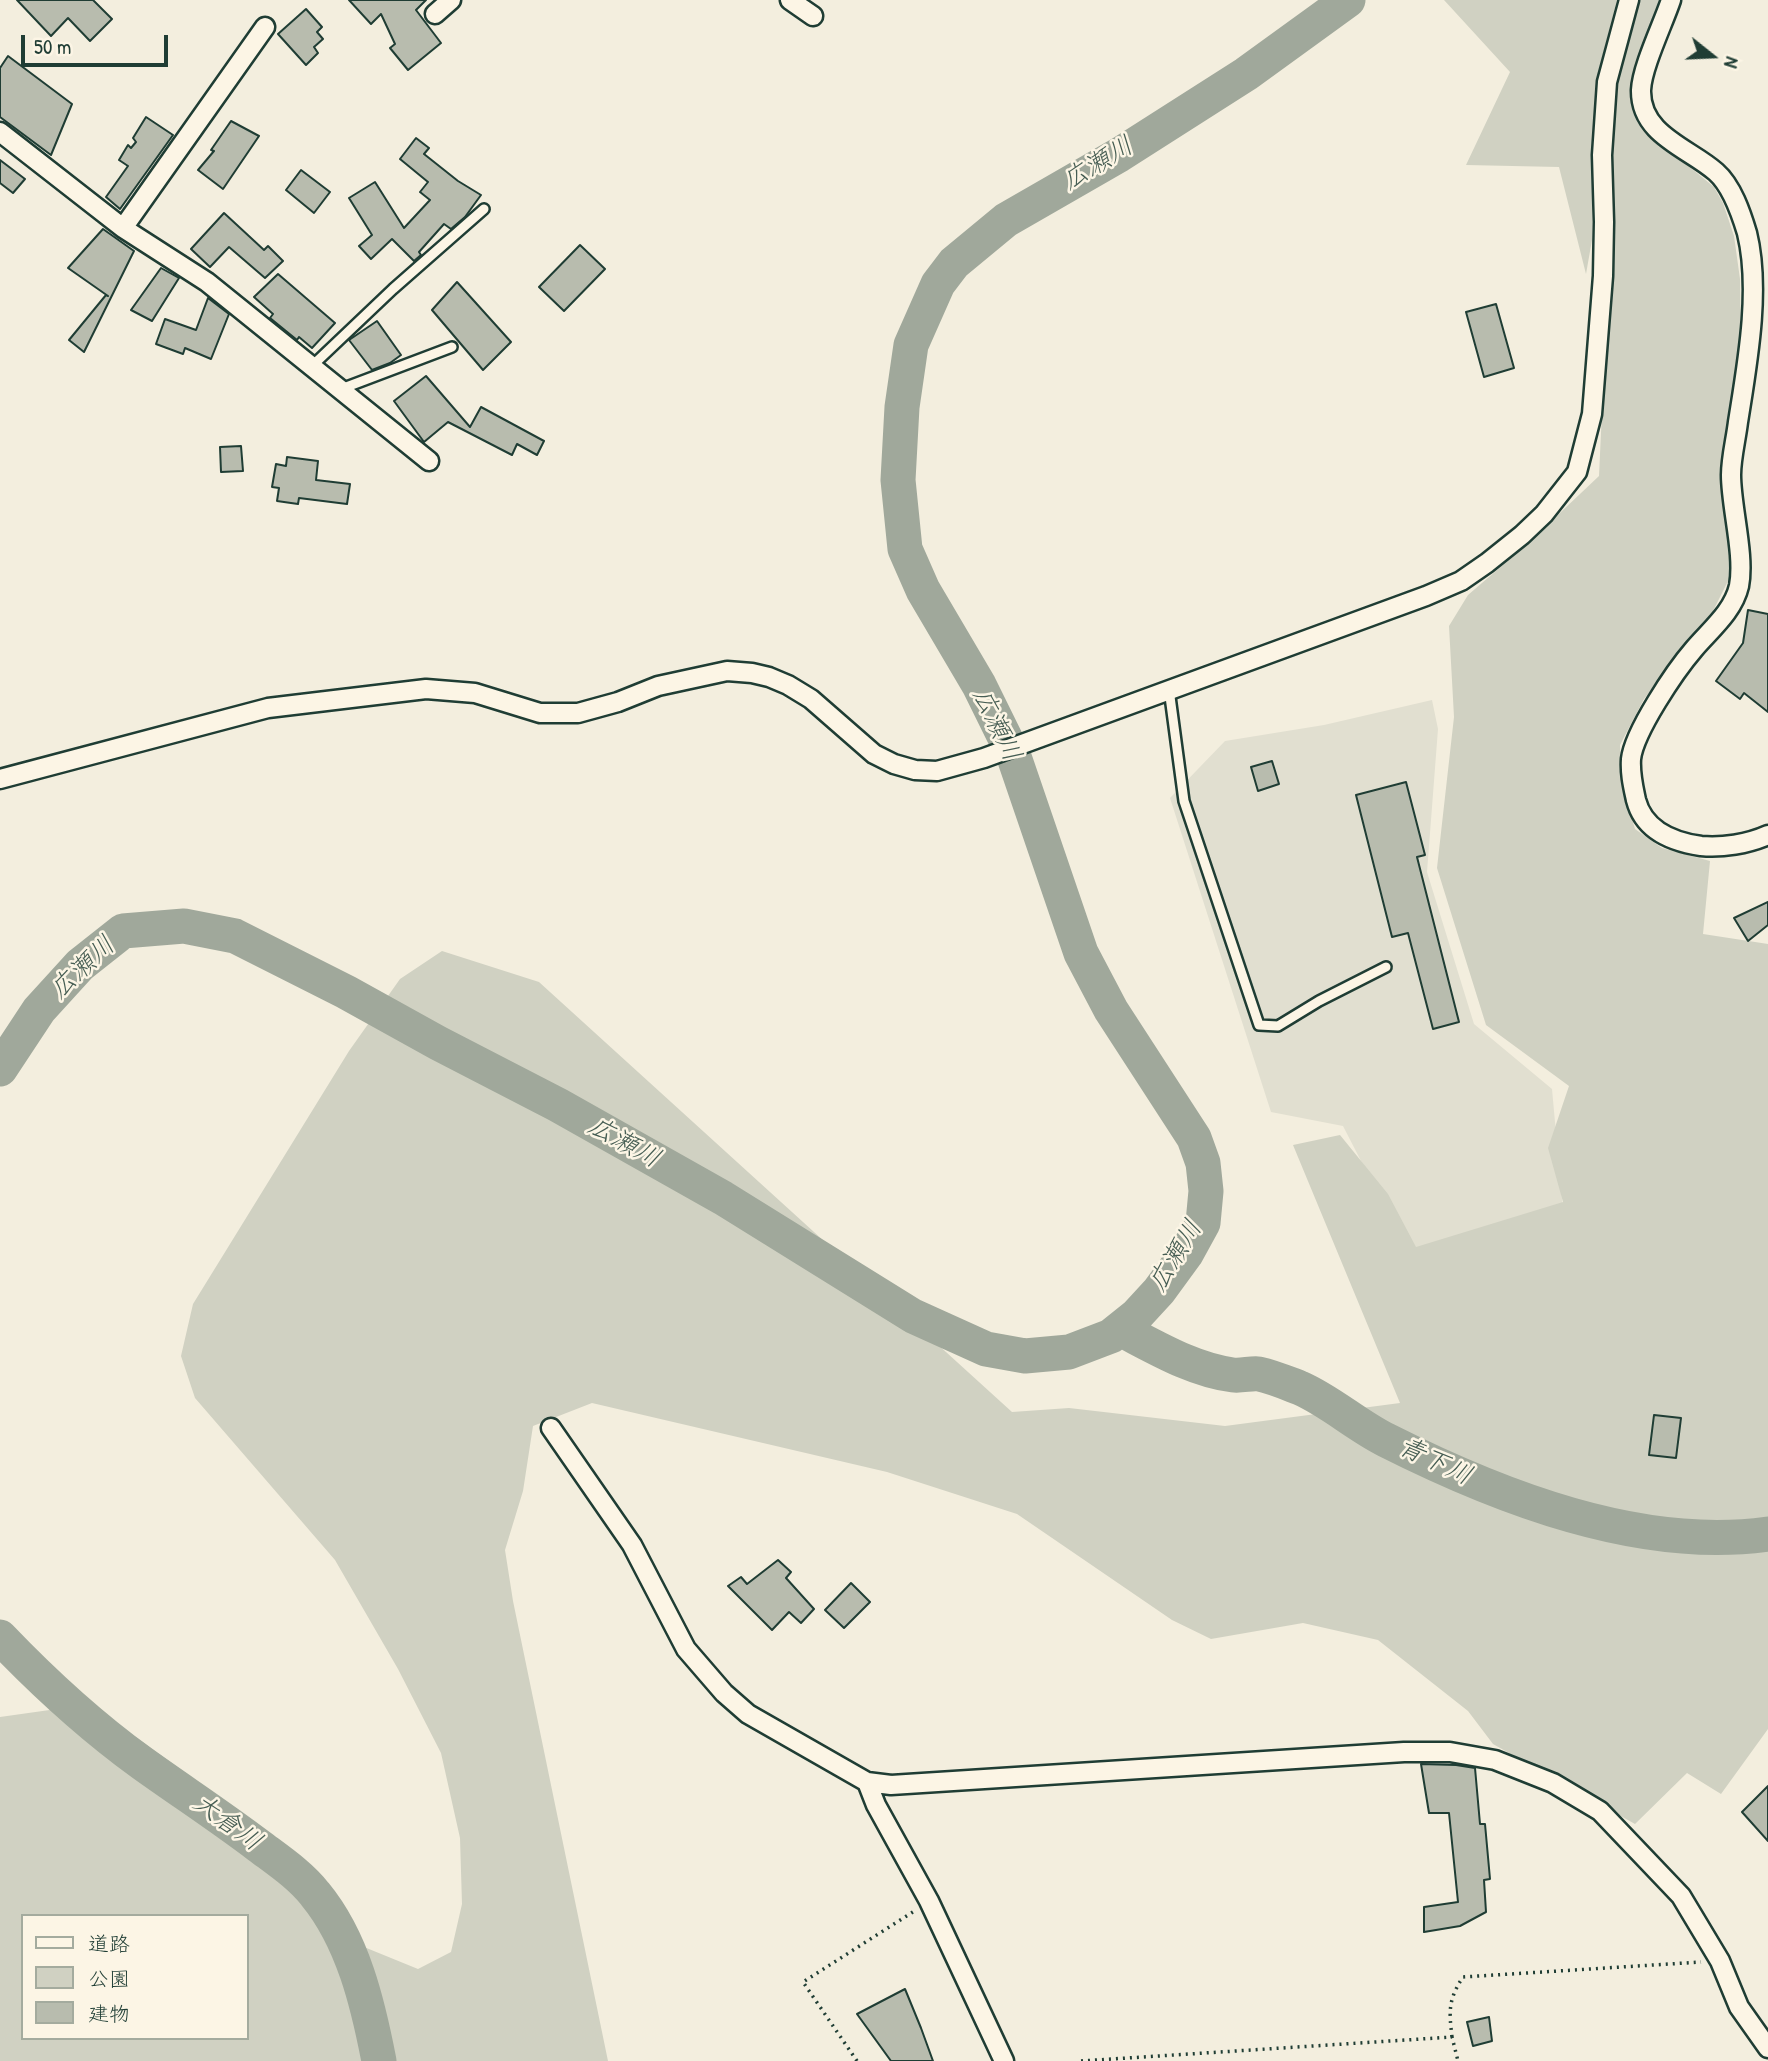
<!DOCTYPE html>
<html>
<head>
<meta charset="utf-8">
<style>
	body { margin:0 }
	#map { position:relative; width:1768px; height:2061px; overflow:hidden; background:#f3eede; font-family:"Patrick Hand","Klee One",sans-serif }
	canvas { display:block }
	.legend { position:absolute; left:21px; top:1914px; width:228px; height:126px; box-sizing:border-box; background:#fcf5e5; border:2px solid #a4ab9e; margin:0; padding:9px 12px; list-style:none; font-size:21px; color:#1f3d34 }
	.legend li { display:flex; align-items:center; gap:14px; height:35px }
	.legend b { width:35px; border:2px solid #a4ab9e }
	.north { position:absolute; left:1677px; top:21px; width:70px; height:70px; -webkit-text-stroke:5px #fcf5e5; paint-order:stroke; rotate:108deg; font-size:19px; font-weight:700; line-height:28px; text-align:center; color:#1f3d34 }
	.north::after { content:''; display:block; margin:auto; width:24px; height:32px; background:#1f3d34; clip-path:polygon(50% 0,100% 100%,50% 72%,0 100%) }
	.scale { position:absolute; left:21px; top:35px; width:147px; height:32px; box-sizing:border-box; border:4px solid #1f3d34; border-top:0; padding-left:9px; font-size:21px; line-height:24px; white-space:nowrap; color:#1f3d34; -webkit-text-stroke:5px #fcf5e5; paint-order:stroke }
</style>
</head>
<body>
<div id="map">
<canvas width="1768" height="2061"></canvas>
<ul class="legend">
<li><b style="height:9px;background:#fcf5e5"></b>道路</li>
<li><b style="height:19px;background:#d0d1c2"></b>公園</li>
<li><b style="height:19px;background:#b8bcae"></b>建物</li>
</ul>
<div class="north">N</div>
<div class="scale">50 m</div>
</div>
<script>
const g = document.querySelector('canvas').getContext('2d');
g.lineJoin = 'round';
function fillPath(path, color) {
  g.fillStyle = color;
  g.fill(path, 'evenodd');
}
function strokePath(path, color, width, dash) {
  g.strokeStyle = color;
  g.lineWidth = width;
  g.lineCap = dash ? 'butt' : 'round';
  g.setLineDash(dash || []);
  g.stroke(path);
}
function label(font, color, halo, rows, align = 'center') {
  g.font = font + ' "Patrick Hand","Klee One",sans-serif';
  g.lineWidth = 5;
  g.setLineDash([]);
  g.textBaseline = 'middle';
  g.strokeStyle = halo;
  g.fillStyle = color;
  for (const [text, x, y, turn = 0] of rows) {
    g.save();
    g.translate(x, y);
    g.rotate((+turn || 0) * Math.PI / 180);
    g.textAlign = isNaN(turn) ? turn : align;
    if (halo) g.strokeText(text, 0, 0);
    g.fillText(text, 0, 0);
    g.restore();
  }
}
const built = new Path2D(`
	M 1432,700 L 1438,729 L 1427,872 L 1474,1024 L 1552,1089 L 1564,1221 L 1409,1254 L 1343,1126 L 1271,1112 L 1170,798 L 1225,741 L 1324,725 Z`);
const green = new Path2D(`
	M 1444,0 L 1617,0 L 1598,73 L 1592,144 L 1592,240 L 1586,274 L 1559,167 L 1466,165 L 1510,72 Z
	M 1638,0 L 1659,0 L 1635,94 L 1657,140 L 1714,187 L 1723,203 L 1734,236 L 1740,279 L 1741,339 L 1732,401 L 1725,490 L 1730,577 L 1712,613 L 1644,699 L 1620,745 L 1621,781 L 1635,829 L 1662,848 L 1710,861 L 1703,934 L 1768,944 L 1768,1729 L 1721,1794 L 1687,1773 L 1635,1824 L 1493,1744 L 1468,1711 L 1378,1640 L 1303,1623 L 1211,1639 L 1172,1620 L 1017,1514 L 887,1472 L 592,1403 L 533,1426 L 523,1491 L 505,1550 L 513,1601 L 608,2061 L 0,2061 L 0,1717 L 78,1706 L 115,1722 L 187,1774 L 364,1947 L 418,1969 L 451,1952 L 462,1904 L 460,1838 L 441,1753 L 398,1669 L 335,1560 L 195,1398 L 181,1356 L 193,1304 L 349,1051 L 400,979 L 442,951 L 539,982 L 1012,1412 L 1069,1408 L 1225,1426 L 1400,1403 L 1293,1145 L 1340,1135 L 1388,1194 L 1416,1247 L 1563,1202 L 1548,1148 L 1569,1086 L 1486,1025 L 1437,868 L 1454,717 L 1449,626 L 1468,595 L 1525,546 L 1599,476 L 1609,258 L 1609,167 L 1616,88 ZM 23,1916 L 247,1916 L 247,2038 L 23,2038 Z`);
const river = new Path2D(`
	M 0,1069 L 39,1010 L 80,965 L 123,931 L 184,926 L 235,936 L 346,992 L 438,1043 L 558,1105 L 723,1198 L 913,1316 L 986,1349 L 1025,1356 L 1069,1352 L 1111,1336 L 1136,1316 L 1159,1291 L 1186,1254 L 1203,1223 L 1206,1191 L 1203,1163 L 1194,1138 L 1111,1010 L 1081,953 L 1013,754 L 979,685 L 923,590 L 905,549 L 898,480 L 902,407 L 911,345 L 938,284 L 954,263 L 1006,220 L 1119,155 L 1246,74 L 1348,0
	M 1120,1329 C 1155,1347 1193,1370 1233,1375 C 1242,1376 1251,1373 1259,1374 C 1273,1377 1287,1383 1300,1388 C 1330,1401 1356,1425 1386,1440 C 1499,1497 1640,1552 1768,1534
	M 0,1637 C 44,1683 91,1726 142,1763 C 181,1791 221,1817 259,1846 C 279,1861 300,1875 315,1894 C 353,1940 368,2004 379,2061`);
const building = new Path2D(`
	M 17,0 L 93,0 L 112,19 L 90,41 L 68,18 L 51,36 Z
	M 349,0 L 426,0 L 416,10 L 441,43 L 408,70 L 390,48 L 395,44 L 381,14 L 371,24 Z
	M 306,9 L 322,27 L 317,32 L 323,39 L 314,47 L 318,53 L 306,65 L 278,34 Z
	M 8,56 L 72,104 L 51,155 L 0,117 L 0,68 Z
	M 146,117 L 173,135 L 120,209 L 106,197 L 128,166 L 119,160 L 128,145 L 131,148 L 136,142 L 133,138 Z
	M 231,121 L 259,136 L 223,189 L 198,170 L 214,151 L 211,150 Z
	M 416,138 L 429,148 L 424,154 L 458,181 L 481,195 L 465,217 L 451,229 L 444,224 L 419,252 L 421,255 L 414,261 L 392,239 L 371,259 L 359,246 L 372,235 L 349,198 L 375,182 L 404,228 L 430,200 L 420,192 L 428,182 L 400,159 Z
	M 0,160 L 25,179 L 13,193 L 0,183 Z
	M 301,170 L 330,192 L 314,213 L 286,190 Z
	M 224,213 L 264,250 L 268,246 L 283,261 L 265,278 L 229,247 L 210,267 L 191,249 Z
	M 103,229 L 134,251 L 84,352 L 69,340 L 106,295 L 108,296 L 68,268 Z
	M 580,245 L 605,269 L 564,311 L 539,287 Z
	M 161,268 L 179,278 L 152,321 L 131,310 Z
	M 278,274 L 335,323 L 312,348 L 299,337 L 297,340 L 270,318 L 273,314 L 254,297 Z
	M 457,282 L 511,342 L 483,370 L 432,310 Z
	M 208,298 L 229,314 L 211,359 L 185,348 L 183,354 L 156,344 L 165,319 L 196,330 Z
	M 1496,304 L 1514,368 L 1484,377 L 1466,312 Z
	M 377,321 L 401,355 L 390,363 L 372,370 L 349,340 Z
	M 426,376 L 470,427 L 481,407 L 544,441 L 537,455 L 517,444 L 512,455 L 448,422 L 424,442 L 394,401 Z
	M 241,446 L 243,471 L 221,472 L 220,447 Z
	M 287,457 L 318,461 L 316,480 L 350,484 L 347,504 L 299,498 L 298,504 L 277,501 L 279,488 L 272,487 L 276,464 L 286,466 Z
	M 1748,610 L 1768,614 L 1768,712 L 1744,693 L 1740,699 L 1716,681 L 1743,643 Z
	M 1272,761 L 1279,784 L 1258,791 L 1251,767 Z
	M 1406,782 L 1425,855 L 1417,857 L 1459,1022 L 1433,1029 L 1408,933 L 1392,937 L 1356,795 Z
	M 1768,902 L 1768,925 L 1748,941 L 1734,918 Z
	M 1654,1415 L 1681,1418 L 1676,1458 L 1649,1455 Z
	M 778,1560 L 791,1572 L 786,1578 L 814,1609 L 801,1623 L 789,1612 L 772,1630 L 728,1586 L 741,1577 L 747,1584 Z
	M 851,1583 L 870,1602 L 844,1628 L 825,1610 Z
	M 1421,1764 L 1456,1765 L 1475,1768 L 1480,1824 L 1485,1824 L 1490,1879 L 1484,1880 L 1486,1912 L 1460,1926 L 1424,1932 L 1424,1907 L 1458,1902 L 1449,1813 L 1429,1813 Z
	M 1768,1786 L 1768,1841 L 1742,1812 Z
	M 905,1989 L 921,2028 L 933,2061 L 891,2061 L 857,2014 Z
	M 1489,2017 L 1492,2041 L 1473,2046 L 1467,2022 Z`);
const path = new Path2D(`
	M 1452,2037 C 1449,2011 1448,2000 1463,1977 L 1701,1962
	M 857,2061 L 803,1982 L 916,1910
	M 1081,2061 L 1452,2037 L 1458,2061`);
const lane = new Path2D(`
	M 312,366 L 393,289 L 484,209
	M 341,389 L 452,347
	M 1169,689 L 1184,801 L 1259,1025 L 1278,1026 L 1319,1001 L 1386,967`);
const street = new Path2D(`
	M 790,0 L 813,16
	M 1671,0 C 1663,24 1642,67 1641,90 C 1640,135 1689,148 1716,172 C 1732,186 1741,213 1747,233 C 1761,290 1747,365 1738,422 C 1736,439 1731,458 1731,475 C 1731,507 1745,555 1739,586 C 1733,612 1710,630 1694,649 C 1675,671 1634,732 1631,759 C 1630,774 1633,786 1636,800 C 1644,831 1673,842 1701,846 C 1722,848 1748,844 1768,835
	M 435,14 L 451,0
	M 0,132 L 123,228 L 207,282 L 429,461
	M 123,228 L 265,27
	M 0,779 L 268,708 L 426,689 L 475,693 L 540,713 L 578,713 L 618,702 L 658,686 L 727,671 L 752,673 L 769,677 L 788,685 L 811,699 L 874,754 L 894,764 L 915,770 L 937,771 L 984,758 L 1426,596 L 1461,581 L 1487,563 L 1522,535 L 1544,514 L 1577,472 L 1592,414 L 1603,276 L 1604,222 L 1602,155 L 1607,82 L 1629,0
	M 551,1428 L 632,1545 L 686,1649 L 724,1693 L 748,1714 L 867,1782 L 891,1785 L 1404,1752 L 1450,1752 L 1495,1760 L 1553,1783 L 1600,1811 L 1681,1896 L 1720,1961 L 1739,2007 L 1768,2048
	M 867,1782 L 876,1805 L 929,1901 L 1004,2061`);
const waterNames = [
	["広瀬川",1098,164,-31],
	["広瀬川",996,725,64],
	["広瀬川",83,968,-43],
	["広瀬川",624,1143,29],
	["広瀬川",1176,1256,-59],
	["青下川",1435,1462,25],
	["大倉川",227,1823,36]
];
fillPath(built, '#e1dfd0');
fillPath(green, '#d0d1c2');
strokePath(river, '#a0a89b', 35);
fillPath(building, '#b8bcae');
strokePath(building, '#1f3d34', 2);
strokePath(lane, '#1f3d34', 14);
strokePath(street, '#1f3d34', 23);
strokePath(path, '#1f3d34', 3.5, [2, 5]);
strokePath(lane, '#fcf5e5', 9);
strokePath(street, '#fcf5e5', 18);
label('italic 26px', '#465d53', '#fcf5e5', waterNames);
</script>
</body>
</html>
